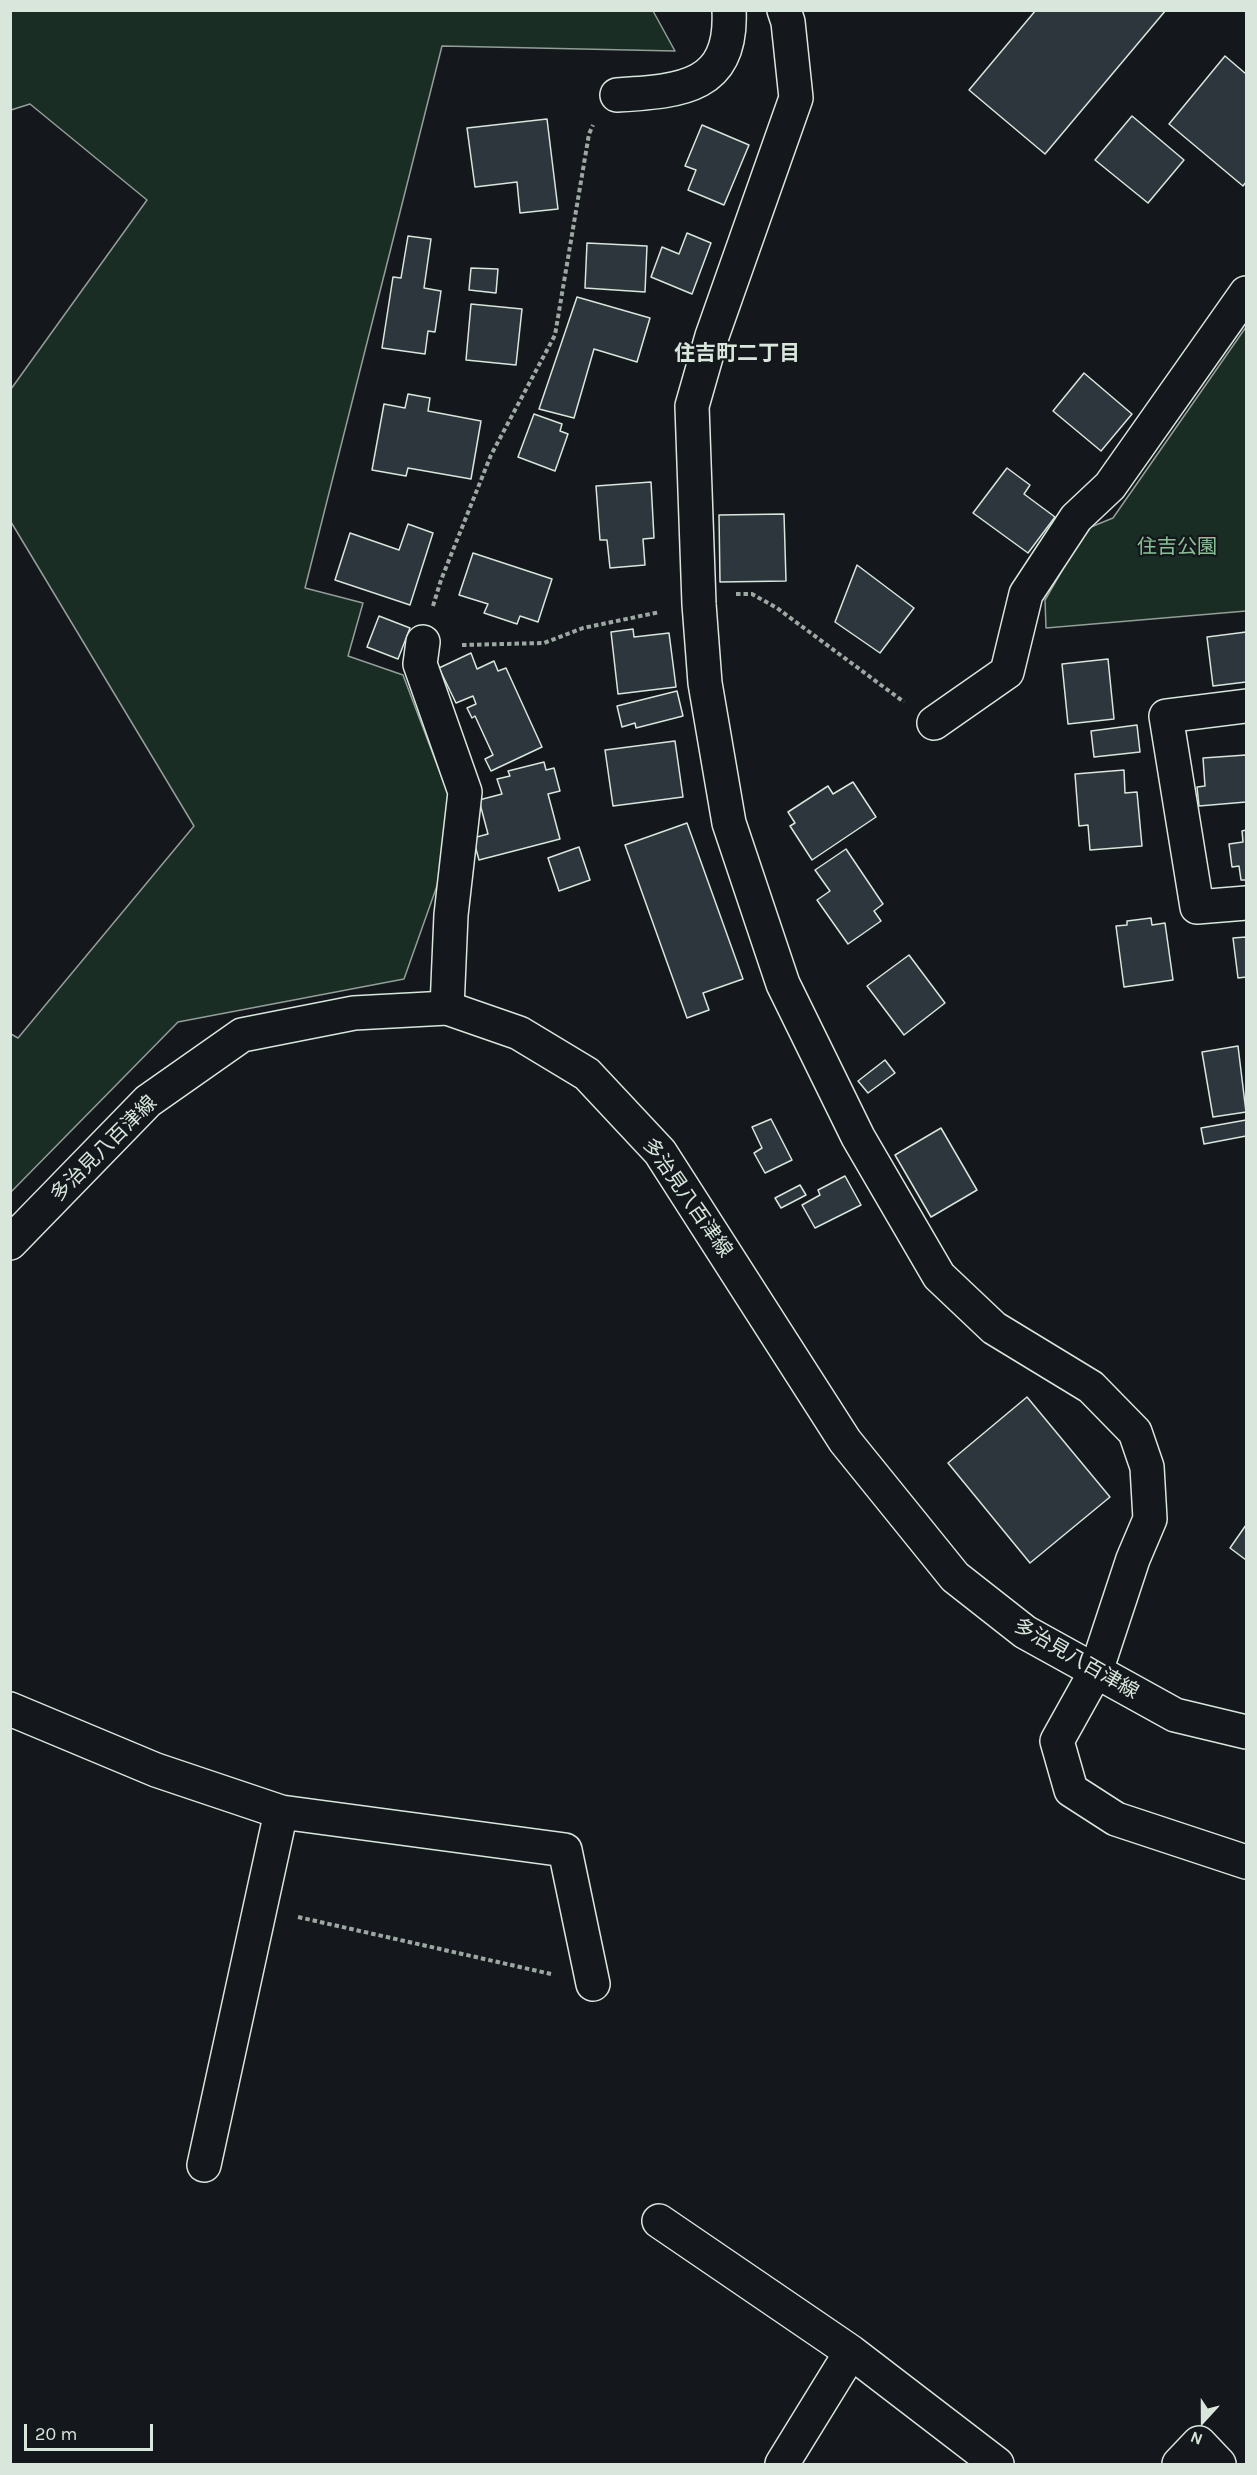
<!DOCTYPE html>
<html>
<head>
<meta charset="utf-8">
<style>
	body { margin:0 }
	#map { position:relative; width:1257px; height:2475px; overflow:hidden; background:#14181c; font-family:Karla,sans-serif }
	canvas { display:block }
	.frame { position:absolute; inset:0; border:12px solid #d8e6dc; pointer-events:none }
	.north { position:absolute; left:1173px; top:2391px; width:60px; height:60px; -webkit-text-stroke:4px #14181c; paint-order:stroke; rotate:201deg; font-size:16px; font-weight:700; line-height:24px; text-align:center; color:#d8e6dc }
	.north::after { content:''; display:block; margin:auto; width:21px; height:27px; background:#d8e6dc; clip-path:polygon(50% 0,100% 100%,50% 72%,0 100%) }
	.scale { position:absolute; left:24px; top:2424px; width:129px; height:27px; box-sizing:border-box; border:3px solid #d8e6dc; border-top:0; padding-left:8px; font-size:18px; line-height:21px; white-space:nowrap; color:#d8e6dc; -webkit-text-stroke:4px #14181c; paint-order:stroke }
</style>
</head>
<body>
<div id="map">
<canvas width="1257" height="2475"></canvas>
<div class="frame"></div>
<div class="north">N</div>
<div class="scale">20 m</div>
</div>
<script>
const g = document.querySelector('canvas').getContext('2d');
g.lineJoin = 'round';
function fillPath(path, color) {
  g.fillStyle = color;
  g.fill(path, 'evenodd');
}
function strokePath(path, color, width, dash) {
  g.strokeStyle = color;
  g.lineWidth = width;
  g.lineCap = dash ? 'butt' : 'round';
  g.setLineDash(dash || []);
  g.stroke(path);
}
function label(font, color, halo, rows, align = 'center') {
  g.font = font + ' Karla,"Noto Sans JP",sans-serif';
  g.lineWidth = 4.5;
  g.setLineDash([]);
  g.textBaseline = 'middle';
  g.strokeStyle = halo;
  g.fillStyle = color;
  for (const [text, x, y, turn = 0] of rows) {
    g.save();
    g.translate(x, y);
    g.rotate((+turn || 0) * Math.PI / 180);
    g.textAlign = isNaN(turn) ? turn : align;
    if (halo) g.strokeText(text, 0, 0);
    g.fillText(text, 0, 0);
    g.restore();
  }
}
const green = new Path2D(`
	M 11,11 L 653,11 L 675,51 L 442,46 L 305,588 L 363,603 L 348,656 L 403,675 L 450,799 L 438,883 L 404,979 L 178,1022 L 11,1192 L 11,1034 L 18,1038 L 194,826 L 11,522 L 11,389 L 147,200 L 30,104 L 11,110 Z
	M 1246,327 L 1246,611 L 1046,628 L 1045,600 L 1086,529 L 1113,518 Z`);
const building = new Path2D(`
	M 1036,10 L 1166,10 L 1045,154 L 969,90 Z
	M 1225,56 L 1246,74 L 1246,182 L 1243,186 L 1169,124 Z
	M 1132,116 L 1184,160 L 1148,203 L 1095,160 Z
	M 547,119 L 558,209 L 520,213 L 517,182 L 475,187 L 467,128 Z
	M 702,125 L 749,145 L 724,205 L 688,190 L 696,170 L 685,166 Z
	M 687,233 L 711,243 L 692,294 L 651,277 L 662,247 L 679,254 Z
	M 408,236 L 431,239 L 424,288 L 441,291 L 435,332 L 428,331 L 425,354 L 382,348 L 393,277 L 401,278 Z
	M 587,243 L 647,246 L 645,292 L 585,288 Z
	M 471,268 L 498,269 L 496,293 L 469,290 Z
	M 577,297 L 650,318 L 637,362 L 594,349 L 574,418 L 539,409 Z
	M 471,304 L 522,309 L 516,365 L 466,360 Z
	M 1084,373 L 1132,414 L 1101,451 L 1053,411 Z
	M 408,394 L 430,398 L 428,411 L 481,421 L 471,479 L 408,468 L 406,476 L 372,470 L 384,404 L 405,408 Z
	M 534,414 L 562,424 L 560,431 L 568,434 L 555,471 L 518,457 Z
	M 1007,468 L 1030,485 L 1024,494 L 1055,517 L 1028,553 L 973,513 Z
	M 651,482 L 654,538 L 643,539 L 645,565 L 610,568 L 607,540 L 600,540 L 596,486 Z
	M 784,514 L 786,581 L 720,582 L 719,515 Z
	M 408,524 L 433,533 L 410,605 L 335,580 L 350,533 L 399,550 Z
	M 473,553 L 552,579 L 538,622 L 520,616 L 517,624 L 484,613 L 488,604 L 459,595 Z
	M 857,565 L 914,608 L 880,653 L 835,622 Z
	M 379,616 L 410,628 L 398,659 L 367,647 Z
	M 633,629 L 634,637 L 669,633 L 676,687 L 618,694 L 611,632 Z
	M 1246,632 L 1246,682 L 1213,686 L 1207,637 Z
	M 471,653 L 477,669 L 494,661 L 498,671 L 506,668 L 542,747 L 491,771 L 485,759 L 493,755 L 475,716 L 472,718 L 467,708 L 476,704 L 473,696 L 456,703 L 439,668 Z
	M 1108,659 L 1114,719 L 1068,724 L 1062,664 Z
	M 677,691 L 683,716 L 636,728 L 635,723 L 622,727 L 617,706 Z
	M 1137,725 L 1140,752 L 1094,757 L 1091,731 Z
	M 675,741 L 683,797 L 613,806 L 605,750 Z
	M 1246,755 L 1246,802 L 1199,806 L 1197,787 L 1205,786 L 1203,758 Z
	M 544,762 L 546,770 L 554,768 L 560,791 L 548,794 L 560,839 L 479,860 L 473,838 L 488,834 L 479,800 L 502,794 L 497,779 L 510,776 L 508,771 Z
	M 1124,770 L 1125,793 L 1137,792 L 1142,846 L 1090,850 L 1088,825 L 1079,826 L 1075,774 Z
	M 853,782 L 876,817 L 812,860 L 790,826 L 795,823 L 788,812 L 828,786 L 833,794 Z
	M 687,823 L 743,979 L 703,993 L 709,1010 L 687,1018 L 625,845 Z
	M 1246,830 L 1246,880 L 1241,880 L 1239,866 L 1232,867 L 1229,844 L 1243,842 L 1242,831 Z
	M 579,847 L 590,880 L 559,891 L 548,858 Z
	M 846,849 L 883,904 L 874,911 L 881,921 L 848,944 L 817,900 L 830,891 L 815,870 Z
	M 1151,918 L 1152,925 L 1165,923 L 1173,980 L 1124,987 L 1116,926 L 1127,925 L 1127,921 Z
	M 1246,937 L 1246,977 L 1238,978 L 1233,938 Z
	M 909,955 L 945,1003 L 904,1035 L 867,986 Z
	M 1238,1046 L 1246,1112 L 1213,1117 L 1202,1052 Z
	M 885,1060 L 895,1073 L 868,1093 L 858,1081 Z
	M 771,1119 L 792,1160 L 765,1173 L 754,1153 L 762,1148 L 752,1127 Z
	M 1246,1120 L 1246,1136 L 1204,1144 L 1201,1128 Z
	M 941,1128 L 977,1190 L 931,1217 L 895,1155 Z
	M 845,1176 L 861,1205 L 815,1228 L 802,1205 L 820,1195 L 818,1190 Z
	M 800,1185 L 806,1195 L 781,1208 L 775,1198 Z
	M 1027,1397 L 1110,1497 L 1030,1563 L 948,1463 Z
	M 1246,1525 L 1246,1560 L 1230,1548 Z`);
const path = new Path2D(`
	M 736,594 L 752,594 L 777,608 L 904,702
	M 433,606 L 441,580 L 491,455 L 555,335 L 589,134 L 593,125
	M 462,645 L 544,643 L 583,628 L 660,612
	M 298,1917 L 551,1974`);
const minor = new Path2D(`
	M 784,10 L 788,22 L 796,98 L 712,336 L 692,406 L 699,604 L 705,683 L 729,823 L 783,984 L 858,1137 L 939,1276 L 994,1328 L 1091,1387 L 1135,1432 L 1147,1467 L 1150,1519 L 1133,1559 L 1096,1671 L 1057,1741 L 1071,1790 L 1116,1819 L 1246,1862
	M 617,95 C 680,91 733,89 729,10
	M 423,642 L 420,664 L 465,792 L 451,915 L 447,1008
	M 1246,706 L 1166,716 L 1197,907 L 1246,903
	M 934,723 L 1007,672 L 1026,594 L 1076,518 L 1110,486 L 1246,293
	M 10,1709 L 156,1770 L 281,1812 L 565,1850 L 593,1984
	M 204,2165 L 281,1812
	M 659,2221 L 851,2352 L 997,2464
	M 782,2464 L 851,2352
	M 1179,2464 L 1199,2443 L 1219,2464`);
const major = new Path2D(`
	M 10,1243 L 148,1101 L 242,1035 L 354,1013 L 447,1008 L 519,1033 L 587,1074 L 660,1152 L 845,1441 L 955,1577 L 1025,1632 L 1175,1715 L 1246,1732`);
const parkNames = [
	["住吉公園",1177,547]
];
const streetNames = [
	["多治見八百津線",104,1149,-45],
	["多治見八百津線",687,1198,55],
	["多治見八百津線",1076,1659,30]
];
const neighbourhoodNames = [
	["住吉町二丁目",737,354]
];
fillPath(green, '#1a2d24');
strokePath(green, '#939e99', 1.5);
fillPath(building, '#2c363c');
strokePath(building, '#d8e6dc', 1.5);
strokePath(minor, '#d8e6dc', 36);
strokePath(major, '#d8e6dc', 36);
strokePath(path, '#9da8a2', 4, [4.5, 3]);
strokePath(minor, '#14181c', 33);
strokePath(major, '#14181c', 33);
label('20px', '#8ac095', '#14181c', parkNames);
label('20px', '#d8e6dc', '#14181c', streetNames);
label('bold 21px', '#d8e6dc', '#14181c', neighbourhoodNames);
</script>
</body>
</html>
